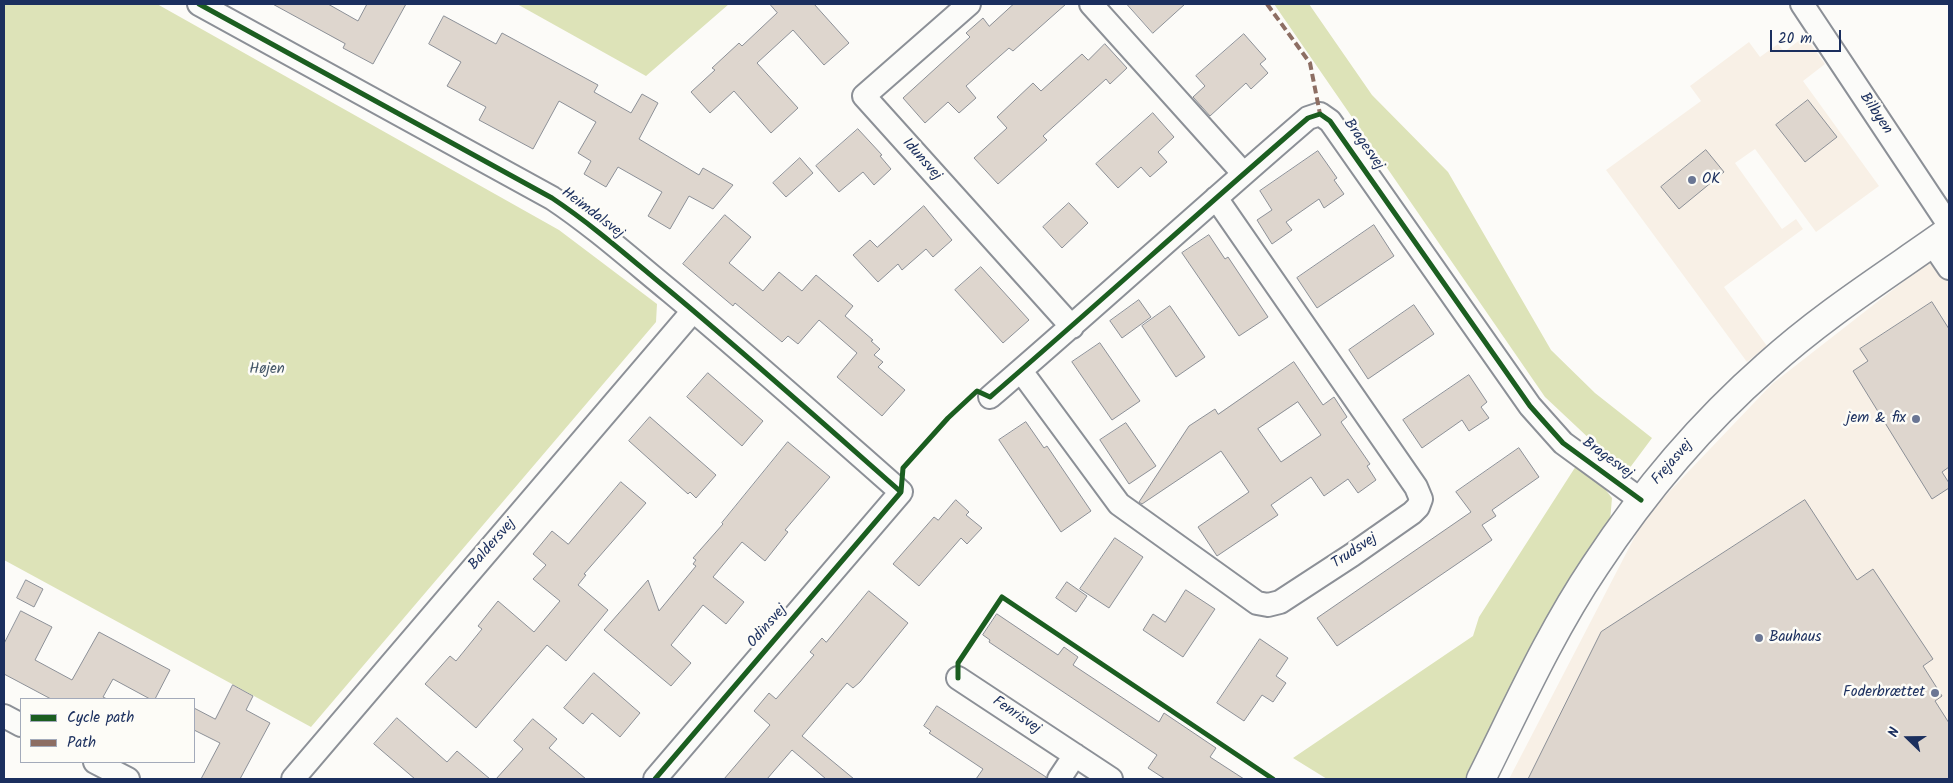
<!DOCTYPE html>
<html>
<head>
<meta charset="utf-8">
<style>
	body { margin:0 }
	#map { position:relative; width:1953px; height:783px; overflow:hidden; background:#fcfbf8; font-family:Kalam,sans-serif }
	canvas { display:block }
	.frame { position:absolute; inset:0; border:5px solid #1b2f5e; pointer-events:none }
	.legend { position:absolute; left:20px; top:698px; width:175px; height:65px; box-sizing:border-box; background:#fdfcf7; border:1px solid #a3aaba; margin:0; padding:6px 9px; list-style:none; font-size:15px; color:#1b2f5e }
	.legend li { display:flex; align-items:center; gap:10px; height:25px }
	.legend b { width:25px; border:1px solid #a3aaba }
	.north { position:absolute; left:1883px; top:713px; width:50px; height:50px; -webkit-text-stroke:4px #fdfcf7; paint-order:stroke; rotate:292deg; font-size:14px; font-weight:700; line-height:20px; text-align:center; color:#1b2f5e }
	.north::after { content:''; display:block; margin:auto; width:18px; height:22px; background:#1b2f5e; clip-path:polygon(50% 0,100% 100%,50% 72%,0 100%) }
	.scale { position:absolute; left:1770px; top:30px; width:71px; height:22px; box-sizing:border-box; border:2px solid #1b2f5e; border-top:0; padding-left:6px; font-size:15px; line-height:18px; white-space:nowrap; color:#1b2f5e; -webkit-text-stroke:4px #fdfcf7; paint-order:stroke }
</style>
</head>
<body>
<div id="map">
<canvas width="1953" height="783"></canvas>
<div class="frame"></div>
<ul class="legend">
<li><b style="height:6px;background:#1b5e20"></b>Cycle path</li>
<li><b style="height:6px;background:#8d6e63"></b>Path</li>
</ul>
<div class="north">N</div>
<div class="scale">20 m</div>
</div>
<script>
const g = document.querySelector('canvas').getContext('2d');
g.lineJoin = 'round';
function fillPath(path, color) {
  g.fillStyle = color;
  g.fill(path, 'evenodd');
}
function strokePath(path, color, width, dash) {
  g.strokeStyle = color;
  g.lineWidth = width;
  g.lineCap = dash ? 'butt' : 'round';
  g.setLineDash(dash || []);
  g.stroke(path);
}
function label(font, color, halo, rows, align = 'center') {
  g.font = font + ' Kalam,sans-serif';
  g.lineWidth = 5;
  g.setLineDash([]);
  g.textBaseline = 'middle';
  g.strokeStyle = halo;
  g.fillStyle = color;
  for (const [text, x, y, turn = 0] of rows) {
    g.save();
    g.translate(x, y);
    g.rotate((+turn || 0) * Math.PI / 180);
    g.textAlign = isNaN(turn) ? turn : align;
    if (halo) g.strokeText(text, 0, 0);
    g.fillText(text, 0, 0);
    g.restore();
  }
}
const built = new Path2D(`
	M 1805,36 L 1825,64 L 1803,81 L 1879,186 L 1816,232 L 1755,149 L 1735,163 L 1782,229 L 1796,219 L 1803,229 L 1724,287 L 1767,346 L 1747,362 L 1606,170 L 1701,101 L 1690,86 L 1749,42 L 1760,57 L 1778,44 L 1784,52 Z
	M 1949,246 L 1949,779 L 1509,779 L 1645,517 L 1772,384 Z`);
const green = new Path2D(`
	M 4,4 L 157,4 L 559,230 L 657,304 L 656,322 L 311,727 L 4,560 Z
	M 517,4 L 729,4 L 646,76 Z
	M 1274,4 L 1309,4 L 1372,95 L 1448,172 L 1551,350 L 1595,393 L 1652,438 L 1626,473 L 1545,397 Z
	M 1576,466 L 1601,484 L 1612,498 L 1610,521 L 1522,665 L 1467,779 L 1327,779 L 1293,758 L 1473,636 L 1479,617 Z`);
const building = new Path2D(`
	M 273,4 L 328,4 L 358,21 L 367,4 L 406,4 L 373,64 L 343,48 L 345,44 Z
	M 770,4 L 814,4 L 849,43 L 824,65 L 793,30 L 757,63 L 798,108 L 771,133 L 734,91 L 710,113 L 691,92 L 715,70 L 712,68 L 739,43 L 742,46 L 777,13 Z
	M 1014,4 L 1066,4 L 1013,51 L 1009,48 L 966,86 L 976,98 L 959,113 L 948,102 L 925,123 L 903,98 L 970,37 L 966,33 L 983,18 L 989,26 Z
	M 1127,4 L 1185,4 L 1153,33 Z
	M 444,16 L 496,44 L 502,33 L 598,85 L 594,92 L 631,113 L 642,94 L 658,103 L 639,139 L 699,175 L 703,168 L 733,185 L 713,209 L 689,196 L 670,229 L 648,216 L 662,192 L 618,167 L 606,187 L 584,174 L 591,161 L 578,153 L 596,122 L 559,101 L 533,149 L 479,120 L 486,107 L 447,86 L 461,62 L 429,44 Z
	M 1244,34 L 1266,59 L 1260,64 L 1268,73 L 1251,89 L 1246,83 L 1210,116 L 1193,97 L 1205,86 L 1196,76 Z
	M 1105,44 L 1127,68 L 1110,84 L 1106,79 L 1043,136 L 1047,140 L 998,184 L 974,158 L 1007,128 L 997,117 L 1033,83 L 1041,91 L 1082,54 L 1088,60 Z
	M 1808,100 L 1837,137 L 1805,162 L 1776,125 Z
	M 1153,113 L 1174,137 L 1158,152 L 1167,162 L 1150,177 L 1141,167 L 1118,188 L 1096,164 Z
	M 858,129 L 882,155 L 880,156 L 891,169 L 874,185 L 863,172 L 839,192 L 816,166 Z
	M 1706,150 L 1724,172 L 1679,209 L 1661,187 Z
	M 1318,151 L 1337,178 L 1334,180 L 1344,194 L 1324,208 L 1319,199 L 1286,222 L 1292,230 L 1272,244 L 1257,220 L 1272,210 L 1260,191 Z
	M 800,158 L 813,173 L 786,197 L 773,183 Z
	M 1069,203 L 1088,223 L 1062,248 L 1043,227 Z
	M 924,206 L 952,240 L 933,257 L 926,249 L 902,270 L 898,264 L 878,282 L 853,255 L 870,240 L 877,247 Z
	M 725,215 L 751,237 L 729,263 L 763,291 L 779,272 L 802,291 L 816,275 L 853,306 L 845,316 L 873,340 L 871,341 L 880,349 L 874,355 L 883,362 L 878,367 L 905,390 L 882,416 L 837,377 L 857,353 L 819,320 L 798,344 L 788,336 L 782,342 L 735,303 L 733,306 L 683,264 Z
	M 1374,225 L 1394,256 L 1317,308 L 1297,278 Z
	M 1209,235 L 1225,259 L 1228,257 L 1268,317 L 1239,336 L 1182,253 Z
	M 981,267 L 1029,320 L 1003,343 L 955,290 Z
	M 1139,300 L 1151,317 L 1122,338 L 1110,321 Z
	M 1932,302 L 1949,329 L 1949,467 L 1942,472 L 1949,483 L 1949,488 L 1932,499 L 1853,371 L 1868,361 L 1860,349 Z
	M 1414,305 L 1434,334 L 1368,379 L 1349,350 Z
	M 1170,306 L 1205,357 L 1176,377 L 1142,326 Z
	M 1100,343 L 1140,401 L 1112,420 L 1072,362 Z
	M 1294,362 L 1323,405 L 1334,397 L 1347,417 L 1341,422 L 1370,464 L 1367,466 L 1376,480 L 1358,493 L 1348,479 L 1324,496 L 1311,477 L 1271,505 L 1278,515 L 1217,556 L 1198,527 L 1249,492 L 1221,451 L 1142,504 L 1139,502 L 1189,426 L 1215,409 L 1218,414 ZM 1298,402 L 1321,435 L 1281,462 L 1258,429 Z
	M 708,373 L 763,421 L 742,446 L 687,397 Z
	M 1469,375 L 1487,402 L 1481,407 L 1489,418 L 1469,431 L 1462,420 L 1422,448 L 1403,420 Z
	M 650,417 L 716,475 L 696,498 L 690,492 L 688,494 L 629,441 Z
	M 1026,422 L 1044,448 L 1047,446 L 1091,511 L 1061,532 L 999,440 Z
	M 1126,423 L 1156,466 L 1129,484 L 1100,440 Z
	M 788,442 L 830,477 L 785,530 L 788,532 L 765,561 L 742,542 L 713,577 L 744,602 L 726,624 L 703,605 L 671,645 L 691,663 L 671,686 L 604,630 L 648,580 L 659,611 L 696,566 L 693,564 L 696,560 L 693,558 L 723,524 L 722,523 Z
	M 1519,448 L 1539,477 L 1492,510 L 1496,516 L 1482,525 L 1492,540 L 1337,646 L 1317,618 L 1471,512 L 1456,492 Z
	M 621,482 L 646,503 L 584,574 L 586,575 L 578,585 L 608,610 L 566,661 L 547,645 L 476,728 L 425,684 L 450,656 L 456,661 L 482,629 L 478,626 L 498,601 L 534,632 L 560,601 L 533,579 L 546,565 L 533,554 L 552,531 L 568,544 Z
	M 956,500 L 969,512 L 966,515 L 982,528 L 967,544 L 961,538 L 919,586 L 893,564 L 934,517 L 938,520 Z
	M 1805,500 L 1857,580 L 1873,569 L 1933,659 L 1923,666 L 1942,696 L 1935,701 L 1949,723 L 1949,779 L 1528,779 L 1601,632 Z
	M 1115,538 L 1143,557 L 1109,608 L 1080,589 Z
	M 26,580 L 43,589 L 34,607 L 17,598 Z
	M 1067,582 L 1087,596 L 1076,612 L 1056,598 Z
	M 1186,590 L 1215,609 L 1183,657 L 1143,630 L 1153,614 L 1165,622 Z
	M 869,591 L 908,623 L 860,682 L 853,688 L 847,683 L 802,736 L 854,779 L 826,779 L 792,750 L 767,779 L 724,779 L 770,725 L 754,711 L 769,693 L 776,699 L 814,655 L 810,652 L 822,638 L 826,642 Z
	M 21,611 L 52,627 L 35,660 L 72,680 L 99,632 L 170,670 L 155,699 L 150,699 L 113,679 L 103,697 L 107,699 L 51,699 L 4,674 L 4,644 Z
	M 997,614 L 1058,655 L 1064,647 L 1078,657 L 1073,665 L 1159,722 L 1164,713 L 1216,748 L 1210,757 L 1244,779 L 1165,779 L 1148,768 L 1157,755 L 989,642 L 990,640 L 983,635 Z
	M 1260,639 L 1288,658 L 1276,676 L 1286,683 L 1273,702 L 1262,695 L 1244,721 L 1217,703 Z
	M 594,673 L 640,713 L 620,737 L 592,713 L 583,724 L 564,708 Z
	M 233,685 L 253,696 L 246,710 L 270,723 L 240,779 L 201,779 L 220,743 L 194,730 L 194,708 L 215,719 Z
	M 937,706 L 1046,777 L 1046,779 L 976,779 L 983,769 L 929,733 L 931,731 L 924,726 Z
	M 397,718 L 447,762 L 457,751 L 490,779 L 415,779 L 374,744 Z
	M 533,719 L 557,739 L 549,748 L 586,779 L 496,779 L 523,749 L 514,741 Z`);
const minor = new Path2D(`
	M 199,4 L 552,198 C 594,226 632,260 671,292 C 749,357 825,425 901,492 L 655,779
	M 969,4 L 864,96 L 1072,327
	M 1091,4 L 1243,173
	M 1802,4 L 1949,225
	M 1932,243 L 1949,268
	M 1021,371 L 1119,504 L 1257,603 L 1268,605 L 1280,602 L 1352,555 L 1412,513 L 1418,507 L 1421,499 L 1416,487 L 1216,198
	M 990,397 C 1097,305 1201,210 1308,118 L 1320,114 L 1330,121 L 1530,406 L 1563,443 L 1641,500
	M 958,678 L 1111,779
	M 4,716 L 21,725
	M 95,762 L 128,779
	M 293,779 L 693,311
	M 1059,779 L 1075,755`);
const tertiary = new Path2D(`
	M 1481,779 C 1517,707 1550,633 1595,566 C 1643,493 1701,424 1767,366 C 1823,315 1887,275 1949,231`);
const quiet = new Path2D(`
	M 1267,4 L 1310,63 L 1320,114`);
const cycleway = new Path2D(`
	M 199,4 L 552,198 C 594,226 632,260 671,292 C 749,357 825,425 901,492
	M 901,492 L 903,468 L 948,418 L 977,391 L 990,397 C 1097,305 1201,210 1308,118 L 1320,114 L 1330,121 L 1530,406 L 1563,443 L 1641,500
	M 958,678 L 958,663 L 1002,597 L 1273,779
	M 655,779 L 901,492`);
const markers = [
	[1692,180,5,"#6a7694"],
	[1916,419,5,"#6a7694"],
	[1759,638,5,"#6a7694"],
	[1935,693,5,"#6a7694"]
];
const streetNames = [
	["Bilbyen",1875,114,56],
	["Bragesvej",1363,145,55],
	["Idunsvej",921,160,48],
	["Heimdalsvej",592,214,37],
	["Bragesvej",1607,459,36],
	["Frejasvej",1673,463,-49],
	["Baldersvej",493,545,-49],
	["Trudsvej",1355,552,-34],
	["Odinsvej",768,627,-49],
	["Fenrisvej",1016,716,34]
];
const poiNames = [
	["OK",1702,180],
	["jem & fix",1906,419,"right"],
	["Bauhaus",1769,638],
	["Foderbrættet",1925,693,"right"]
];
const parkNames = [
	["Højen",267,370]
];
fillPath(built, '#f8f0e6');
fillPath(green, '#dde3b8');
fillPath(building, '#ded6ce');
strokePath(building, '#8c9097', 1);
strokePath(minor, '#8c9097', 26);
strokePath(tertiary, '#8c9097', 31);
strokePath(minor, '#fbfbf9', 22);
strokePath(tertiary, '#fbfbf9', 28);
strokePath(quiet, '#8d6e63', 4, [8, 4]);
strokePath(cycleway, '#1b5e20', 5);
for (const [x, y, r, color] of markers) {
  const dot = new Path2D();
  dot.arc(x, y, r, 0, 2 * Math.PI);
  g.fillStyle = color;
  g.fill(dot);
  strokePath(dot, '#fdfcf7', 2);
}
label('15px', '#1b2f5e', '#fdfcf7', streetNames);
label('15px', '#1b2f5e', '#fdfcf7', poiNames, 'left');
label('15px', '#455768', '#fdfcf7', parkNames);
</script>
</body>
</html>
